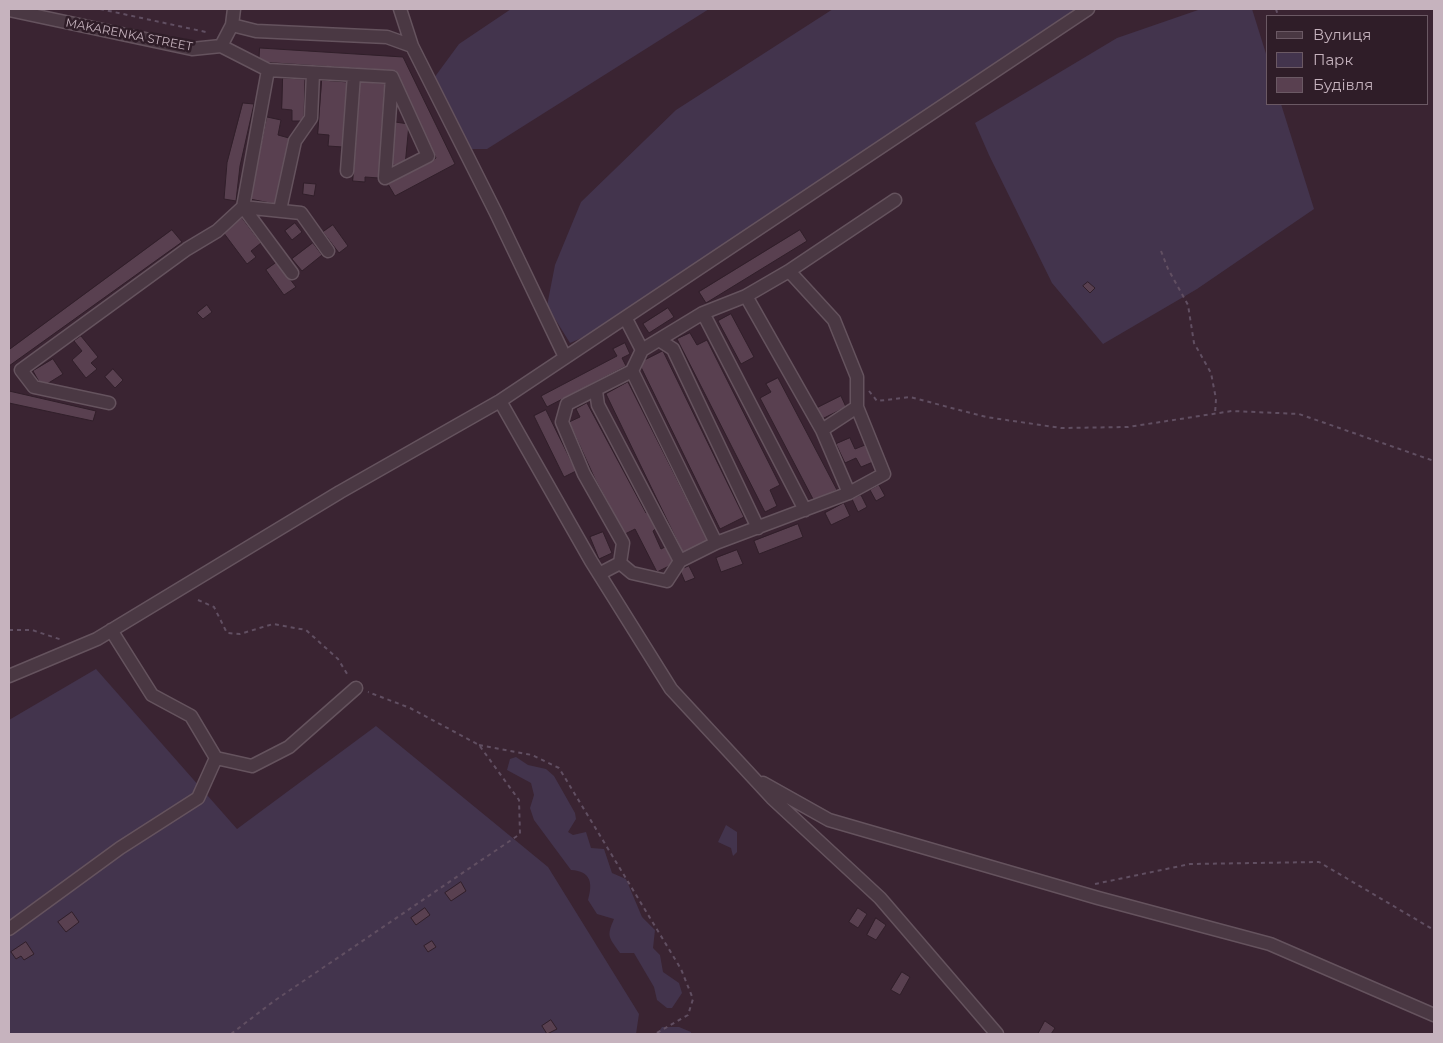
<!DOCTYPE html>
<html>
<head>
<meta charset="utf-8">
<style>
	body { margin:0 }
	#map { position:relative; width:1443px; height:1043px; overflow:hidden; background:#3a2432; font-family:Montserrat,sans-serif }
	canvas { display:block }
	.frame { position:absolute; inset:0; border:10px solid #c6b3be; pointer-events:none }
	.legend { position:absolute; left:1266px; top:15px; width:162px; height:90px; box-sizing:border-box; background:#2f1d28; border:1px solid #6b5964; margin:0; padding:6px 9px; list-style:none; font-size:15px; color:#c6b3be }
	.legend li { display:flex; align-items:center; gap:10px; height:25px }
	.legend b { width:25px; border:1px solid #6b5964 }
</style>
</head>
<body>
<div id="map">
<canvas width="1443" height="1043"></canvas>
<div class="frame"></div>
<ul class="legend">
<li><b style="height:6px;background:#4a3843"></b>Вулиця</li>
<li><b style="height:14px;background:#43344d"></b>Парк</li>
<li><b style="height:14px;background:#594050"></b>Будівля</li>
</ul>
</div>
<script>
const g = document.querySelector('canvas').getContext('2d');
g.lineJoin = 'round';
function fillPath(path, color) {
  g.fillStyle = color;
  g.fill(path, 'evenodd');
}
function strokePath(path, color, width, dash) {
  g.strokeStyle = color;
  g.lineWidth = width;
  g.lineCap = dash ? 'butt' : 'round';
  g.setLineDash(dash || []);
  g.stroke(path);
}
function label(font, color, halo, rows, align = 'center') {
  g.font = font + ' Montserrat,sans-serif';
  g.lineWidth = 5;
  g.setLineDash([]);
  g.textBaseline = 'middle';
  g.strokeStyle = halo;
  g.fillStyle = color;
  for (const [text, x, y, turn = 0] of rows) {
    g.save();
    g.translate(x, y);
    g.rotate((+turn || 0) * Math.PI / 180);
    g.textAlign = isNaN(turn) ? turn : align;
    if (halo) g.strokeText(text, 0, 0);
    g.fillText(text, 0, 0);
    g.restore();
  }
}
const green = new Path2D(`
	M 511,9 L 709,9 L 487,149 L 470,149 L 434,78 L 459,44 Z
	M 833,9 L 1078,9 L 626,319 L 570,343 L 547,306 L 555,265 L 581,202 L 676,110 Z
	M 1201,9 L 1252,9 L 1267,57 L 1267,104 L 1281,104 L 1314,209 L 1197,289 L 1103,344 L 1052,283 L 989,155 L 975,123 L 1117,38 Z
	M 96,669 L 237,829 L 376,726 L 548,867 L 639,1014 L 636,1034 L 9,1034 L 9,720 Z
	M 516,757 L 528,765 L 546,769 L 554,776 L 575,813 L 576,819 L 568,832 L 573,835 L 586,832 L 591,848 L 604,849 L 612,873 L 626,879 L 642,917 L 655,930 L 653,948 L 660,955 L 663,972 L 679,983 L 682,993 L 672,1008 L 667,1008 L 657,1000 L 654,987 L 634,953 L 620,953 C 609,937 606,937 614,919 L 597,914 L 588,900 C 593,883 591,871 571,870 L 534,820 L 530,808 L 534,795 L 531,783 L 507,770 L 510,759 Z
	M 726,825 L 737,832 L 737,852 L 733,856 L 731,848 L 718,842 Z
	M 662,1027 L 679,1027 L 691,1032 L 691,1034 L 657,1034 Z`);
const building = new Path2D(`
	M 260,48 L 403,57 L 455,164 L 395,196 L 388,184 L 436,158 L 396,71 L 259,62 Z
	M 283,78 L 305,79 L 304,121 L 292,121 L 292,110 L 282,109 Z
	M 322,80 L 348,82 L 343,147 L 328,146 L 329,135 L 318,134 Z
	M 360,82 L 385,83 L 379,178 L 365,177 L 365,182 L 353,181 Z
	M 243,103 L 254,104 L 240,166 L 236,201 L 224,199 L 227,163 Z
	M 267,117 L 281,120 L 278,135 L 289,138 L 275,204 L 250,199 Z
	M 395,122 L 409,124 L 405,166 L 391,165 Z
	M 304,183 L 316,184 L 314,196 L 303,194 Z
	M 242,218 L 261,243 L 251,251 L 256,257 L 247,264 L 223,232 Z
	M 295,223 L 302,232 L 292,240 L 285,231 Z
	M 333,225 L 348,246 L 339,253 L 323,232 Z
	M 172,230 L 182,242 L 9,366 L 9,350 Z
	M 800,230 L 807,241 L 706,303 L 699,292 Z
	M 313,243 L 322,255 L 302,271 L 292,259 Z
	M 277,262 L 296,287 L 284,295 L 266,270 Z
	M 1088,282 L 1095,288 L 1090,293 L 1083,286 Z
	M 207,305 L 212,312 L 203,319 L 197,313 Z
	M 668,308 L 674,317 L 649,333 L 643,324 Z
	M 731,314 L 754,357 L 741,364 L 718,321 Z
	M 690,333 L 697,345 L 707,340 L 780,485 L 770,490 L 777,506 L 765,512 L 677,339 Z
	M 81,336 L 98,357 L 91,363 L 97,369 L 86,378 L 72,360 L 82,351 L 74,341 Z
	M 625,343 L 630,354 L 622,358 L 626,366 L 547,407 L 541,396 L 617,356 L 613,349 Z
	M 663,351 L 744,517 L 720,529 L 639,363 Z
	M 53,359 L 63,374 L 42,387 L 33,371 Z
	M 113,369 L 123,380 L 115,388 L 105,377 Z
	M 778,378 L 837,490 L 814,501 L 760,398 L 771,392 L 766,384 Z
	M 628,382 L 708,541 L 683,553 L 606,394 Z
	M 9,391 L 96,411 L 93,421 L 9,403 Z
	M 841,396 L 846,407 L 822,419 L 817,408 Z
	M 587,403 L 646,513 L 650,511 L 658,527 L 653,531 L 661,549 L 667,546 L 675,563 L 657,572 L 635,529 L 625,534 L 595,479 L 569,422 L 580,417 L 576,409 Z
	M 546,410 L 576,471 L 564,477 L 534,416 Z
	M 850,438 L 855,449 L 865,445 L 873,462 L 861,467 L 856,458 L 845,463 L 836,444 Z
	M 879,485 L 885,496 L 876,501 L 870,490 Z
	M 861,495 L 867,507 L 858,512 L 852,499 Z
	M 844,503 L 850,516 L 831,525 L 825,513 Z
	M 798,524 L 803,537 L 759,554 L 754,541 Z
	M 603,532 L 612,553 L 599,559 L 590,537 Z
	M 737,550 L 743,564 L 721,572 L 716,558 Z
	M 689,566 L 695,578 L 685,582 L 680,570 Z
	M 461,882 L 466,891 L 451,901 L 445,893 Z
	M 425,908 L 430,915 L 416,925 L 411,918 Z
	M 858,908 L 867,914 L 858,928 L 849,922 Z
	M 72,912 L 79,922 L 66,932 L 58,922 Z
	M 876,918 L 886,925 L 876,940 L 867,935 Z
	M 432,941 L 436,947 L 428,952 L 424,946 Z
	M 26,942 L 34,954 L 24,960 L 21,956 L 16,959 L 11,952 Z
	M 902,972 L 910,977 L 900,995 L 891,990 Z
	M 551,1020 L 557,1029 L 547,1034 L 542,1026 Z
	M 1045,1021 L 1055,1028 L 1051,1034 L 1038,1034 Z`);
const path = new Path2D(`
	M 100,9 L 206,32
	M 1276,9 L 1278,16
	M 1161,251 L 1168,269 L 1188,305 L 1194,343 L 1211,373 L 1216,399 L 1215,414
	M 869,391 L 877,401 L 910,397 L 986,417 L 1061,428 L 1128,427 L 1232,411 L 1299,414 L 1434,461
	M 198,600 L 214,607 L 227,633 L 240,634 L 273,624 L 306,630 L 338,659 L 349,677
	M 9,630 L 32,630 L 62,640
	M 479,745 L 532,755 L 559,768 L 681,969 L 693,999 L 688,1015 L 655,1034
	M 1095,884 L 1190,864 L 1319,862 L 1434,930
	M 231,1034 L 274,1001 L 520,834 L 519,800 L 479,745 L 410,708 L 368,692`);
const minor = new Path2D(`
	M 400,9 L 412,46
	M 9,10 L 192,49 L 221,46
	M 232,25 L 256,31 L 387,37 L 412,46 L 496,213 L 565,357
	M 221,46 L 232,25 L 234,9
	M 268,70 L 392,77 L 428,156 L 385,178 L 392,77
	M 347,171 L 354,75
	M 243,207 L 301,213 L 328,251
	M 243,207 L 292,273
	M 280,210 L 295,141 L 311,118 L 313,73
	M 789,271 L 834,320 L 857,377 L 857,407 L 822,430
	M 746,296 L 822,430 L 849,493
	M 703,313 L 805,510
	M 626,319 L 642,350
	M 659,340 L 673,349 L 758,528
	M 632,371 L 716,543
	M 596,391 L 598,405 L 680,561
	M 500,401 L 591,561 L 671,689 L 772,798 L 880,898 L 997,1034
	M 109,403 L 34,387 L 21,370 L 187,249 L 217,231 L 243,207 L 268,70 L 221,46
	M 620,563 L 632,573 L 667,581 L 680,561 L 716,543 L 849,493 L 884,474 L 857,407
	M 599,574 L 620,563 L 623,543 L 584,474 L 562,422 L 567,404 L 632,371 L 642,350 L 703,313 L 746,296 L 789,271 L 895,200
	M 111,630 L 152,695 L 191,716 L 216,758 L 252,766 L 289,747 L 356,688
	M 9,676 L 97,639 L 340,492 L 500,401 L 1088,9
	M 763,783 L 829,820 L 1098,898 L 1270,944 L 1434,1015
	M 9,929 L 120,848 L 198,798 L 216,758`);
const streetNames = [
	["MAKARENKA STREET",129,35,11]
];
fillPath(green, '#43344d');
fillPath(building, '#594050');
strokePath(building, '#311f2a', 1);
strokePath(minor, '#65535e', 15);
strokePath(path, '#614f62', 2, [4, 4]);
strokePath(minor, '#4a3843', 12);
label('12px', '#c6b3be', '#2f1d28', streetNames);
</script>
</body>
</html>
